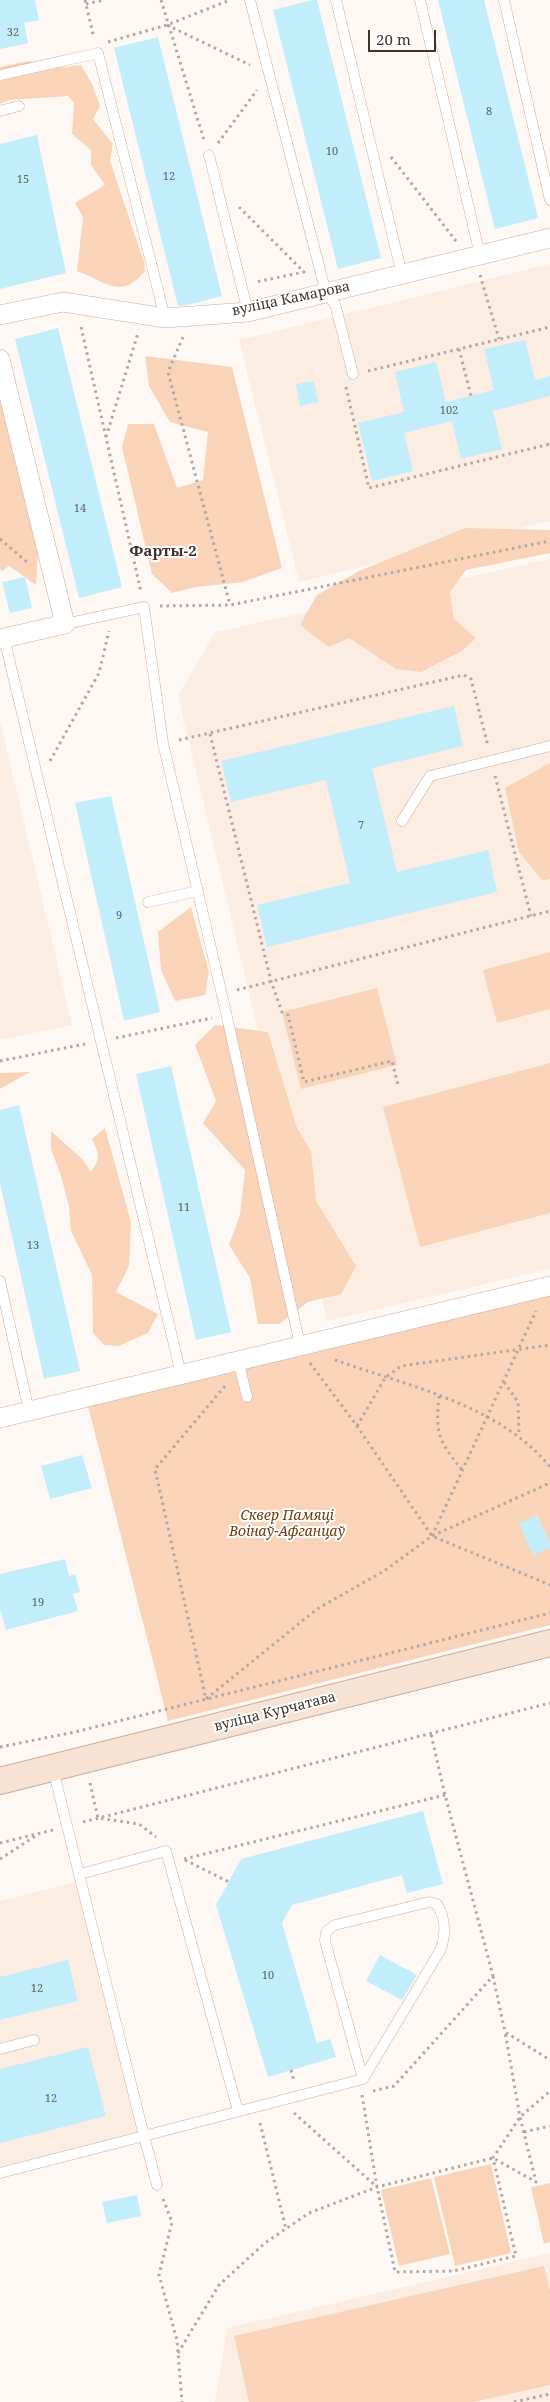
<!DOCTYPE html>
<html>
<head>
<meta charset="utf-8">
<style>
	body { margin:0 }
	#map { position:relative; width:550px; height:2402px; overflow:hidden; background:#fef8f4; font-family:"Noto Serif",serif }
	canvas { display:block }
	.scale { position:absolute; left:368px; top:30px; width:68px; height:22px; box-sizing:border-box; border:2px solid #3f342c; border-top:0; padding-left:6px; font-size:15px; line-height:18px; white-space:nowrap; color:#3f342c; -webkit-text-stroke:4px #fff; paint-order:stroke }
</style>
</head>
<body>
<div id="map">
<canvas width="550" height="2402"></canvas>
<div class="scale">20 m</div>
</div>
<script>
const g = document.querySelector('canvas').getContext('2d');
g.lineJoin = 'round';
function fillPath(path, color) {
  g.fillStyle = color;
  g.fill(path, 'evenodd');
}
function strokePath(path, color, width, dash) {
  g.strokeStyle = color;
  g.lineWidth = width;
  g.lineCap = dash ? 'butt' : 'round';
  g.setLineDash(dash || []);
  g.stroke(path);
}
function label(font, color, halo, rows, align = 'center') {
  g.font = font + ' "Noto Serif",serif';
  g.lineWidth = 4;
  g.setLineDash([]);
  g.textBaseline = 'middle';
  g.strokeStyle = halo;
  g.fillStyle = color;
  for (const [text, x, y, turn = 0] of rows) {
    g.save();
    g.translate(x, y);
    g.rotate((+turn || 0) * Math.PI / 180);
    g.textAlign = isNaN(turn) ? turn : align;
    if (halo) g.strokeText(text, 0, 0);
    g.fillText(text, 0, 0);
    g.restore();
  }
}
const built = new Path2D(`
	M 550,264 L 550,521 L 299,582 L 239,340 Z
	M 550,559 L 550,1269 L 327,1321 L 178,696 L 215,632 Z
	M 0,720 L 72,1025 L 0,1040 Z
	M 86,1879 L 147,2130 L 0,2167 L 0,1901 Z
	M 550,2253 L 550,2402 L 215,2402 L 227,2328 Z`);
const green = new Path2D(`
	M 28,61 L 63,67 L 81,65 L 92,84 L 100,106 L 93,119 L 113,144 L 110,161 L 144,262 L 145,271 C 121,301 105,281 77,271 L 83,217 L 75,203 L 105,185 L 91,165 L 91,150 L 72,134 L 74,103 L 68,96 L 10,100 L 0,104 L 0,67 Z
	M 145,356 L 232,367 L 282,568 L 243,582 L 196,587 L 172,593 L 152,574 L 122,447 L 128,424 L 154,424 L 177,488 L 203,480 L 208,432 L 170,422 L 149,386 Z
	M 0,387 L 38,550 L 36,585 L 9,566 L 2,571 L 0,569 Z
	M 465,528 L 550,530 L 550,553 L 466,570 L 450,592 L 454,619 L 476,638 L 462,651 L 421,672 L 396,669 L 349,638 L 329,647 L 300,625 L 317,595 L 359,571 Z
	M 550,763 L 550,879 L 543,881 L 519,852 L 505,788 Z
	M 191,907 L 209,972 L 205,995 L 175,1001 L 161,970 L 158,932 Z
	M 550,952 L 550,1009 L 497,1023 L 483,970 Z
	M 377,988 L 397,1065 L 301,1089 L 282,1012 Z
	M 215,1025 L 268,1032 L 297,1128 L 311,1151 L 316,1201 L 356,1266 L 341,1294 L 308,1302 L 279,1324 L 258,1324 L 250,1278 L 229,1245 L 240,1215 L 245,1170 L 203,1123 L 216,1101 L 195,1045 Z
	M 550,1063 L 550,1213 L 420,1247 L 383,1107 Z
	M 30,1072 L 0,1089 L 0,1073 Z
	M 105,1128 L 131,1222 L 129,1266 L 116,1292 L 158,1314 L 148,1333 L 119,1346 L 104,1345 L 93,1333 L 92,1275 L 71,1231 L 69,1206 L 61,1176 L 51,1149 L 51,1131 L 82,1159 L 91,1172 C 101,1158 99,1154 92,1139 Z
	M 550,1292 L 550,1625 L 168,1721 L 88,1406 Z
	M 491,2164 L 511,2253 L 455,2266 L 434,2177 Z
	M 431,2178 L 450,2254 L 399,2266 L 381,2190 Z
	M 550,2183 L 550,2242 L 544,2244 L 531,2187 Z
	M 544,2266 L 550,2292 L 550,2385 L 474,2402 L 249,2402 L 234,2336 Z`);
const building = new Path2D(`
	M 0,0 L 35,0 L 39,20 L 24,23 L 28,43 L 0,49 Z
	M 312,0 L 317,0 L 381,258 L 338,269 L 273,10 Z
	M 438,0 L 484,0 L 538,218 L 495,229 Z
	M 158,37 L 222,296 L 187,305 L 178,306 L 114,48 Z
	M 37,135 L 66,273 L 0,289 L 0,144 Z
	M 58,328 L 122,587 L 79,598 L 15,339 Z
	M 525,340 L 535,380 L 550,376 L 550,396 L 493,411 L 502,449 L 461,459 L 452,421 L 404,433 L 413,471 L 372,481 L 358,423 L 404,412 L 395,372 L 436,362 L 446,402 L 494,390 L 484,349 Z
	M 314,381 L 318,402 L 300,406 L 296,384 Z
	M 25,577 L 32,608 L 10,613 L 2,582 Z
	M 454,706 L 463,746 L 372,768 L 397,872 L 488,850 L 497,892 L 267,947 L 257,905 L 350,883 L 326,780 L 231,802 L 221,761 Z
	M 111,796 L 160,1012 L 124,1021 L 75,803 Z
	M 171,1066 L 231,1332 L 196,1340 L 136,1074 Z
	M 19,1105 L 80,1371 L 44,1379 L 0,1183 L 0,1110 Z
	M 82,1455 L 92,1488 L 50,1499 L 41,1466 Z
	M 537,1515 L 550,1543 L 550,1548 L 533,1555 L 519,1524 Z
	M 65,1559 L 69,1576 L 75,1574 L 80,1592 L 73,1594 L 78,1611 L 6,1630 L 0,1609 L 0,1574 Z
	M 423,1811 L 443,1884 L 407,1893 L 402,1875 L 292,1905 L 282,1923 L 317,2043 L 330,2039 L 336,2057 L 268,2077 L 216,1905 L 241,1859 Z
	M 380,1955 L 417,1975 L 402,2000 L 366,1981 Z
	M 68,1960 L 78,2001 L 0,2020 L 0,1977 Z
	M 88,2047 L 106,2116 L 0,2143 L 0,2069 Z
	M 137,2195 L 141,2216 L 107,2223 L 102,2202 Z`);
const path = new Path2D(`
	M 85,0 L 94,38
	M 161,0 L 204,140
	M 86,4 L 104,0
	M 167,25 L 250,65
	M 108,42 L 167,25 L 230,0
	M 218,143 L 257,90
	M 391,157 L 456,241
	M 239,207 L 304,272 L 256,282
	M 480,275 L 499,339
	M 81,327 L 141,592
	M 183,337 L 168,372 L 230,605
	M 459,349 L 471,396
	M 368,371 L 550,327
	M 346,387 L 369,488 L 550,444
	M 106,437 L 138,333
	M 0,539 L 28,563
	M 160,606 L 230,605 L 550,541
	M 210,734 L 271,981 L 282,1012 L 288,1015 L 304,1082 L 392,1061 L 398,1085
	M 179,740 L 464,675 L 471,679 L 488,746
	M 50,761 L 99,673 L 109,631
	M 495,776 L 531,916
	M 237,990 L 550,911
	M 116,1038 L 212,1018
	M 0,1061 L 85,1044
	M 335,1360 C 408,1386 500,1405 550,1467
	M 310,1363 L 357,1426 L 432,1536 L 550,1585
	M 504,1382 L 518,1402 L 519,1434
	M 225,1386 L 155,1469 L 206,1699 L 317,1609 L 384,1571 L 432,1536 L 550,1483
	M 439,1396 C 435,1434 439,1442 463,1471
	M 357,1426 L 385,1378 L 401,1366 L 550,1345
	M 432,1536 L 536,1311
	M 0,1747 L 75,1732 L 550,1613
	M 90,1783 L 98,1818 L 139,1824 L 156,1837
	M 83,1822 L 550,1703
	M 0,1843 L 53,1830
	M 0,1859 L 37,1835
	M 184,1859 L 445,1795
	M 185,1860 L 229,1882
	M 493,1976 L 505,2032 L 550,2060
	M 291,2070 L 294,2081
	M 373,2091 L 394,2086 L 493,1976 L 445,1795 L 431,1734
	M 362,2095 L 377,2187 L 395,2272 L 453,2271 L 516,2256 L 493,2158 L 520,2117 L 550,2091
	M 294,2113 L 377,2187
	M 260,2123 L 286,2229
	M 524,2132 L 550,2126
	M 163,2199 L 172,2222 L 159,2275 L 177,2340 L 182,2402
	M 178,2353 L 219,2285 L 265,2243 L 309,2213 L 377,2187 L 493,2158 L 536,2182 L 520,2117 L 505,2032
	M 514,2402 L 550,2394`);
const lane = new Path2D(`
	M 250,0 L 326,293 L 335,304 L 353,374
	M 336,0 L 402,275
	M 420,0 L 480,255
	M 504,0 L 550,200
	M 0,75 L 98,53 L 165,318
	M 0,111 L 19,106
	M 209,155 L 248,312
	M 65,624 L 144,607 L 163,743 L 225,1008 L 300,1345
	M 4,638 L 181,1374
	M 402,821 L 430,776 L 550,746
	M 148,902 L 198,891
	M 0,1281 L 29,1411
	M 238,1360 L 247,1397
	M 80,1874 L 166,1851 L 238,2111
	M 0,2049 L 34,2040
	M 0,2173 L 144,2136 L 53,1769
	M 157,2185 L 144,2136 L 363,2079 L 441,1949 C 446,1933 446,1919 437,1904 L 429,1902 L 335,1925 L 326,1932 L 325,1941 L 363,2079`);
const street = new Path2D(`
	M 0,315 L 63,302 L 165,318 L 248,312 L 550,238
	M 0,359 L 65,624 L 0,639
	M 0,1418 L 550,1286`);
const secondary = new Path2D(`
	M 0,1781 L 550,1643`);
const numberNames = [
	["32",13,33],
	["8",489,112],
	["10",332,152],
	["12",169,177],
	["15",23,180],
	["102",449,411],
	["14",80,509],
	["7",361,826],
	["9",119,916],
	["11",184,1208],
	["13",33,1246],
	["19",38,1603],
	["10",268,1976],
	["12",37,1989],
	["12",51,2099]
];
const streetNames = [
	["вуліца Камарова",291,299,-12],
	["вуліца Курчатава",275,1712,-14]
];
const parkNames = [
	["Сквер Памяці",287,1516],
	["Воінаў-Афганцаў",287,1532]
];
const neighbourhoodNames = [
	["Фарты-2",163,552]
];
fillPath(built, '#fcede3');
fillPath(green, '#fad4b9');
fillPath(building, '#c2edfa');
strokePath(lane, '#c9ad9a', 11);
strokePath(street, '#c9ad9a', 20);
strokePath(secondary, '#c9ad9a', 28);
strokePath(path, '#b0a8a2', 3, [2.5, 4]);
strokePath(lane, '#fff', 10);
strokePath(street, '#fff', 19);
strokePath(secondary, '#f6e3d4', 26);
label('11px', '#606260', null, numberNames);
label('14px', '#3f342c', '#fff', streetNames);
label('italic 14px', '#6e3c0e', '#fff', parkNames);
label('bold 15px', '#3f342c', '#fff', neighbourhoodNames);
</script>
</body>
</html>
